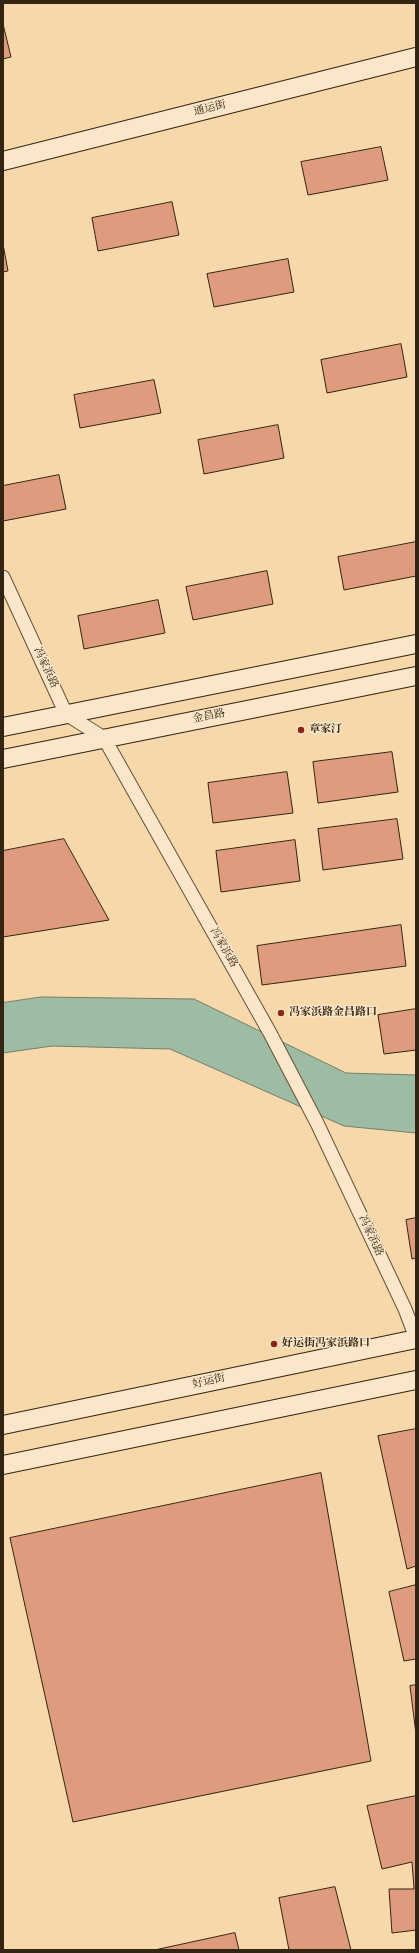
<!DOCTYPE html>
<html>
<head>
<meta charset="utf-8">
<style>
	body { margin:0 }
	#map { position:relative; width:419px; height:1953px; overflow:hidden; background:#f7d8aa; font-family:Vollkorn,serif }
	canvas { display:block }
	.frame { position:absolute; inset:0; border:4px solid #332413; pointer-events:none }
</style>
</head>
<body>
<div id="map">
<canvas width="419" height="1953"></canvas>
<div class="frame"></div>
</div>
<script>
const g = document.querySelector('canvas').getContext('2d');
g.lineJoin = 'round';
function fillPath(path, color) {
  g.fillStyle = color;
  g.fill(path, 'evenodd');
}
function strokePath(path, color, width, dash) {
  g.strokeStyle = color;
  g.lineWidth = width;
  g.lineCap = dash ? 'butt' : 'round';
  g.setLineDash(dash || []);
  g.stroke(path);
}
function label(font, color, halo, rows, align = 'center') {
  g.font = font + ' Vollkorn,"Noto Serif SC",serif';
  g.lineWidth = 3;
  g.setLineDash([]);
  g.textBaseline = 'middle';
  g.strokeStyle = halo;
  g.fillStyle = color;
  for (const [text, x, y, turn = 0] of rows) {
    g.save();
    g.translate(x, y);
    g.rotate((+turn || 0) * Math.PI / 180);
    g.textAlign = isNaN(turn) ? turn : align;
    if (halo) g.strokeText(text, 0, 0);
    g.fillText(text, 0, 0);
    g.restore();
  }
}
const water = new Path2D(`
	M 41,997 L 194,999 L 346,1073 L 416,1075 L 416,1133 L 344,1126 L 170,1049 L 52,1046 L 3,1053 L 3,1003 Z`);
const building = new Path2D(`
	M 3,24 L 11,57 L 3,59 Z
	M 381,147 L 388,180 L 308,195 L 301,162 Z
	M 172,202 L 179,235 L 98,251 L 92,218 Z
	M 3,244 L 8,271 L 3,272 Z
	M 288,259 L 294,292 L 214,307 L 207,274 Z
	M 401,344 L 407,377 L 327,393 L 321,360 Z
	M 154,380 L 161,413 L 80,428 L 74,395 Z
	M 278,425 L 284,458 L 204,474 L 198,440 Z
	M 59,475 L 66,509 L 3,521 L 3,486 Z
	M 416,542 L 416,576 L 344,590 L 338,557 Z
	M 267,571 L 273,604 L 193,620 L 186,587 Z
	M 158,600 L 165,633 L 84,649 L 78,616 Z
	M 392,752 L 398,792 L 318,803 L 313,762 Z
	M 287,772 L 293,813 L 213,823 L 208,783 Z
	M 397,819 L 403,859 L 323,870 L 318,829 Z
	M 64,839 L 109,920 L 3,937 L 3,851 Z
	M 295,840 L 300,881 L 221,892 L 216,851 Z
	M 401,925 L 406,966 L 262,985 L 257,946 Z
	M 416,1009 L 416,1050 L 384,1054 L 378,1015 Z
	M 416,1218 L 416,1258 L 412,1259 L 406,1220 Z
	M 416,1429 L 416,1566 L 407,1569 L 378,1436 Z
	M 321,1473 L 371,1761 L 73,1822 L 10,1538 Z
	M 416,1585 L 416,1659 L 404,1661 L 389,1592 Z
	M 416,1685 L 416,1734 L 410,1686 Z
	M 416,1796 L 416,1930 L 392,1933 L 389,1889 L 414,1889 L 412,1862 L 382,1869 L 367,1806 Z
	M 335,1887 L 351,1950 L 289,1950 L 279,1898 Z
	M 235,1933 L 239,1950 L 155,1950 Z`);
const street = new Path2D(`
	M 3,577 L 66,714 L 104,738 L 270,1033 L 317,1123 L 405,1309 L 416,1338`);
const secondary = new Path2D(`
	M 3,161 L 416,57
	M 3,727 L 416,644
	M 3,759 L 416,676
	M 3,1425 L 416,1339
	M 3,1465 L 416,1380`);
const markers = [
	[301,730,4,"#8f2418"],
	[281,1013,4,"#8f2418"],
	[274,1344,4,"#8f2418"]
];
const streetNames = [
	["通运街",210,109,-14],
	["冯家浜路",45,668,65],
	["金昌路",209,717,-11],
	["冯家浜路",223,948,60],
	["冯家浜路",370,1236,65],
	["好运街",209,1382,-12]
];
const poiNames = [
	["章家汀",309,730],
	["冯家浜路金昌路口",289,1013],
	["好运街冯家浜路口",282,1344]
];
fillPath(water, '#9ebba3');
strokePath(water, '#737f69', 1);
fillPath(building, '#de9b7e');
strokePath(building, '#332413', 1);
strokePath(street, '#645139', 15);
strokePath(secondary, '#332413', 20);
strokePath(street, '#fae6c8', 13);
strokePath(secondary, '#fae6c8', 18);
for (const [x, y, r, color] of markers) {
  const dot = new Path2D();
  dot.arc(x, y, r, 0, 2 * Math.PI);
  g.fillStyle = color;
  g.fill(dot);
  strokePath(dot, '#fae6c8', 1.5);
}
label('11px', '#332413', '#fae6c8', streetNames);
label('bold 11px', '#332413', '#fae6c8', poiNames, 'left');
</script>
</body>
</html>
